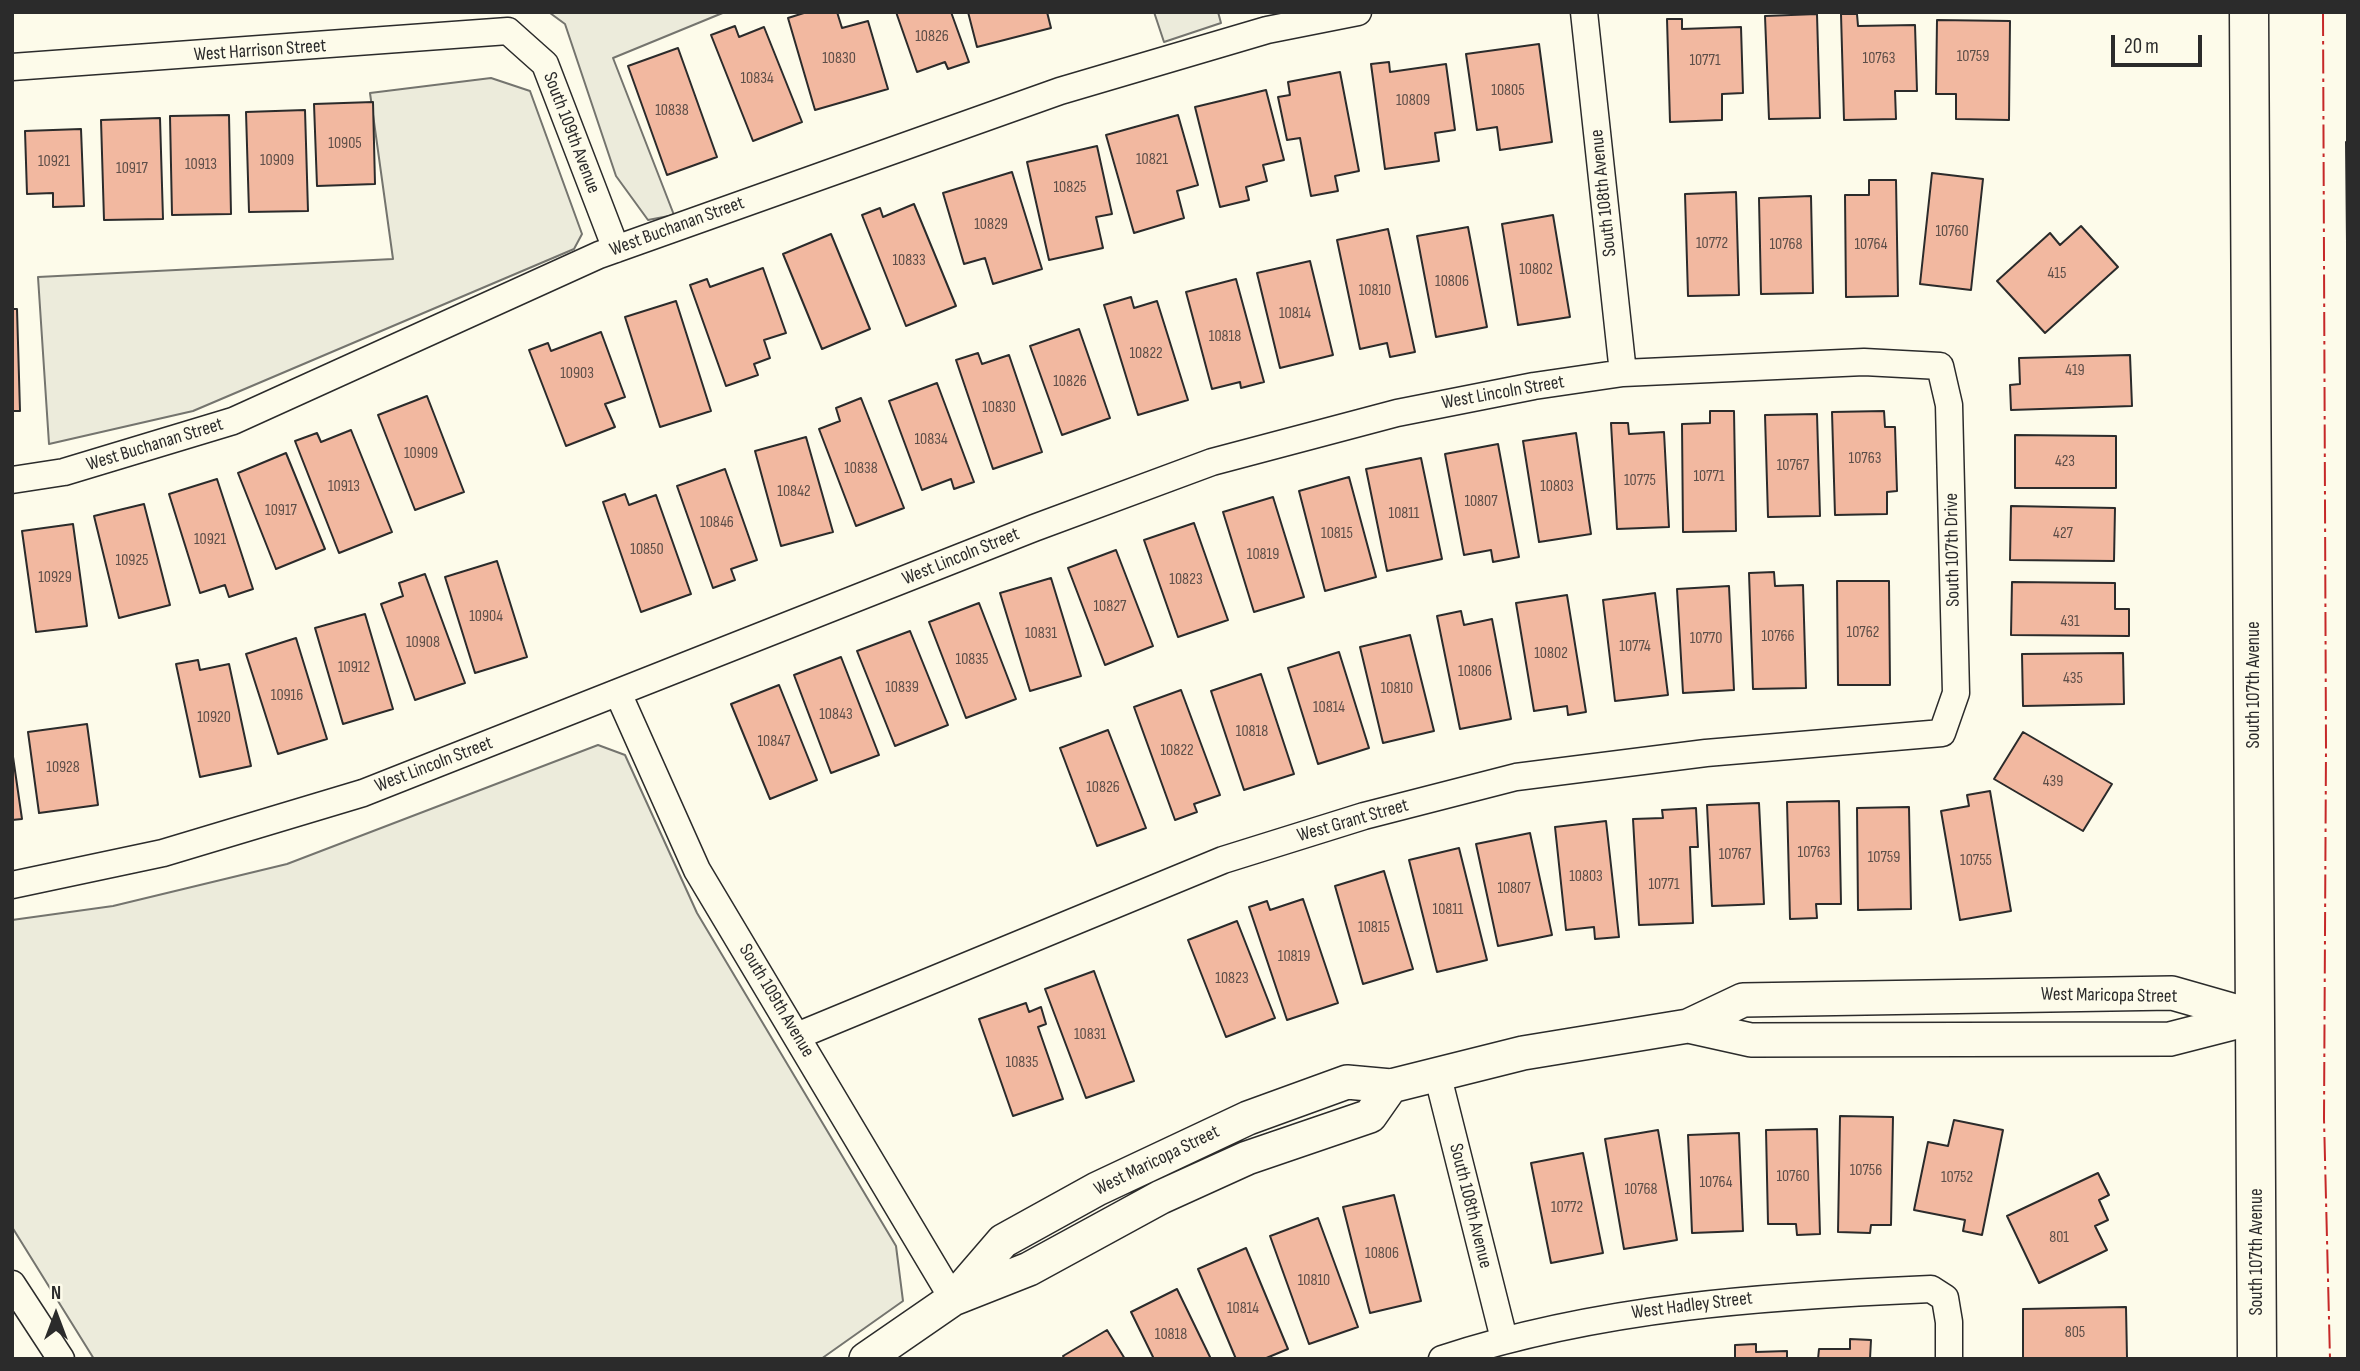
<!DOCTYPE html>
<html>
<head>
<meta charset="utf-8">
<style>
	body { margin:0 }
	#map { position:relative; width:2360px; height:1371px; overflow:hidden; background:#fdfbea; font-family:"Sofia Sans Condensed",sans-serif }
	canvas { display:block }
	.frame { position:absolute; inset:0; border:14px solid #2b2b2b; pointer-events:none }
	.north { position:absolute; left:21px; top:1280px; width:70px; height:70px; -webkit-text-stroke:5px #fdfbea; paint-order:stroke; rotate:0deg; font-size:19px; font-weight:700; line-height:28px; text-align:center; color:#2b2b2b }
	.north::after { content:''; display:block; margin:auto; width:24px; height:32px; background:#2b2b2b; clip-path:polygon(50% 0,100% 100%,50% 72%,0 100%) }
	.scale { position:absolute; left:2111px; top:35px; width:91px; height:32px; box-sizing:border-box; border:4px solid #2b2b2b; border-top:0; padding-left:9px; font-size:21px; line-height:24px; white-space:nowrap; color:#2b2b2b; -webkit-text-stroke:5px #fdfbea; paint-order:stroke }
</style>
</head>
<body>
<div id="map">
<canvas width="2360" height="1371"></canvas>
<div class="frame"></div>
<div class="north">N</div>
<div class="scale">20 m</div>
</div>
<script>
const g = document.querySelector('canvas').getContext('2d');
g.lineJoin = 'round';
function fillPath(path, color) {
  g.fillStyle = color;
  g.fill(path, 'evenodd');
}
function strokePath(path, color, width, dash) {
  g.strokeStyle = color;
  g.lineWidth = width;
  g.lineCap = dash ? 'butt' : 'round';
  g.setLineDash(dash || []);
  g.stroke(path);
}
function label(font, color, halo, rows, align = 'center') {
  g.font = font + ' "Sofia Sans Condensed",sans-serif';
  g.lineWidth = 5;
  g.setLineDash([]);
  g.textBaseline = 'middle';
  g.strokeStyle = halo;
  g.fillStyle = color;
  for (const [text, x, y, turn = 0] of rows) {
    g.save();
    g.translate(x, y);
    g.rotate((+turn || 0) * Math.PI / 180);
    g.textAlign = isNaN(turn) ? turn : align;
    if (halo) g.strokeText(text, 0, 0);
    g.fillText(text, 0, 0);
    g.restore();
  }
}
const green = new Path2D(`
	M 538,12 L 725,12 L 613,58 L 674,215 L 648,220 L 616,176 L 565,24 L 550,13 Z
	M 1154,12 L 1218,12 L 1221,23 L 1164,42 Z
	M 491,78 L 530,91 L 582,234 L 574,249 L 193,411 L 49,444 L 38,277 L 393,259 L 370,93 Z
	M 598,745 L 625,755 L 697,913 L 896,1246 L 903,1301 L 821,1359 L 94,1359 L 12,1227 L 12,920 L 113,906 L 287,864 Z`);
const building = new Path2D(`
	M 807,12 L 837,12 L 842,28 L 868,21 L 888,89 L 815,110 L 788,18 Z
	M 896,12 L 951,12 L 969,62 L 948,69 L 945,62 L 917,72 Z
	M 968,12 L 1047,12 L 1051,28 L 977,47 Z
	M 1817,14 L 1820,118 L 1769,119 L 1765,16 Z
	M 1841,14 L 1857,14 L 1858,26 L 1915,25 L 1917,91 L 1895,91 L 1896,119 L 1844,120 Z
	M 1667,19 L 1682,19 L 1682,29 L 1741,27 L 1743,93 L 1722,94 L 1722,120 L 1670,122 Z
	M 1937,20 L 2010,21 L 2009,120 L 1956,119 L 1956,94 L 1936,94 Z
	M 735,26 L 739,37 L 764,27 L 802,122 L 753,141 L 711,35 Z
	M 1539,44 L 1552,142 L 1500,150 L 1497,127 L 1477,130 L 1466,54 Z
	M 678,48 L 717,157 L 667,175 L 628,66 Z
	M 1389,62 L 1390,72 L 1446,64 L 1455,130 L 1435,133 L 1439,161 L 1385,169 L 1371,64 Z
	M 1340,72 L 1359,171 L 1335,176 L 1338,191 L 1311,196 L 1300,138 L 1287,140 L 1278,97 L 1290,95 L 1288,82 Z
	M 1266,90 L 1284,160 L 1263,165 L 1267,181 L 1246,187 L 1249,200 L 1220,207 L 1195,107 Z
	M 373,102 L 375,184 L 317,186 L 314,104 Z
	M 305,110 L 308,211 L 249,212 L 246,112 Z
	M 229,115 L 231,214 L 172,215 L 170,116 Z
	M 1178,115 L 1198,185 L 1177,191 L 1184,218 L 1134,233 L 1106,135 Z
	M 160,118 L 163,219 L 104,220 L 101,120 Z
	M 81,129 L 84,206 L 53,207 L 53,193 L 27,194 L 25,131 Z
	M 2346,142 L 2348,142 L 2348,345 Z
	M 1097,146 L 1112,214 L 1096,217 L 1103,248 L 1049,260 L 1027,162 Z
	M 1012,172 L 1042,269 L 993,284 L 985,258 L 964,264 L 943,193 Z
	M 1932,173 L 1983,179 L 1971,290 L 1920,284 Z
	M 1869,180 L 1896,180 L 1898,296 L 1846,297 L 1845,195 L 1869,195 Z
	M 1736,192 L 1739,295 L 1688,296 L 1685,194 Z
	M 1811,196 L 1813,293 L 1761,294 L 1759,198 Z
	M 914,204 L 956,306 L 906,326 L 862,215 L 880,208 L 883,217 Z
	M 1553,215 L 1570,317 L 1518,325 L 1502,224 Z
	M 2081,226 L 2118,267 L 2045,333 L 1997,281 L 2050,233 L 2060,245 Z
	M 1468,227 L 1487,327 L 1436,337 L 1417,236 Z
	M 1388,229 L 1415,352 L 1390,357 L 1387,343 L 1360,349 L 1337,240 Z
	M 831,234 L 870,329 L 822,349 L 783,254 Z
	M 1310,261 L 1333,355 L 1280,368 L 1257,273 Z
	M 763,268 L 786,333 L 764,340 L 770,358 L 754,364 L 758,375 L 726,386 L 690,285 L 707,279 L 710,287 Z
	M 1236,279 L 1264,382 L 1241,388 L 1240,382 L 1212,389 L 1186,292 Z
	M 1131,297 L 1134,308 L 1157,301 L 1188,400 L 1138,415 L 1104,305 Z
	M 676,301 L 711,411 L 660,427 L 625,317 Z
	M 12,309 L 17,309 L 20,411 L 12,411 Z
	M 1079,329 L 1110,418 L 1062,435 L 1030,346 Z
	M 601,332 L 625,397 L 605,404 L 615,427 L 566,446 L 529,350 L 548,343 L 551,351 Z
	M 978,353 L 982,364 L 1009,355 L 1042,452 L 993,469 L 956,360 Z
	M 2130,355 L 2132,406 L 2011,410 L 2010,385 L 2020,384 L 2019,358 Z
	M 937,383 L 974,482 L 954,489 L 951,479 L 922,490 L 889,401 Z
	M 427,396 L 464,492 L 415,510 L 378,415 Z
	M 861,398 L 904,508 L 856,526 L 819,429 L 840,421 L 836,408 Z
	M 1710,411 L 1734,411 L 1736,531 L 1683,532 L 1682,424 L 1710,423 Z
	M 1884,411 L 1885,427 L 1895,427 L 1897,491 L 1887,492 L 1887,514 L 1835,515 L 1832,412 Z
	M 1817,414 L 1820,516 L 1768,517 L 1765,415 Z
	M 1611,423 L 1628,423 L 1629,434 L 1664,432 L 1669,527 L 1617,529 Z
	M 351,430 L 392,532 L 339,553 L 295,441 L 317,433 L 321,442 Z
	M 1576,433 L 1591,534 L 1539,542 L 1523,441 Z
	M 2015,435 L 2116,436 L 2116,488 L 2015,488 Z
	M 806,437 L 833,532 L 781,546 L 755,451 Z
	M 1498,444 L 1519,557 L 1493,562 L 1491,550 L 1464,555 L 1445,454 Z
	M 286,453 L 325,549 L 276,569 L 238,473 Z
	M 1421,458 L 1442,559 L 1387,571 L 1366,469 Z
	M 725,469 L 757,560 L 731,569 L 735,580 L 713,588 L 677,486 Z
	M 1349,477 L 1376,577 L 1325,591 L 1299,491 Z
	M 217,479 L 253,589 L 229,597 L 225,585 L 200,593 L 169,494 Z
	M 625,494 L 629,505 L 656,495 L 691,594 L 641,612 L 603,502 Z
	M 1273,497 L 1304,597 L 1254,612 L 1223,512 Z
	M 144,504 L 170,605 L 119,618 L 94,516 Z
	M 2011,506 L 2115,508 L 2114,561 L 2010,560 Z
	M 1194,523 L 1228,620 L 1178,637 L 1144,540 Z
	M 73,524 L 87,626 L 36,632 L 22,531 Z
	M 1116,550 L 1153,646 L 1105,665 L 1068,568 Z
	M 497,561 L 527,657 L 475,673 L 445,577 Z
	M 1774,572 L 1775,586 L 1803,585 L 1806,688 L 1753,689 L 1749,573 Z
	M 425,574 L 465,683 L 415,700 L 381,604 L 403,596 L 399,583 Z
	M 1051,578 L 1081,676 L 1030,691 L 1000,593 Z
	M 1837,581 L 1889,581 L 1890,685 L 1838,685 Z
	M 2012,582 L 2115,583 L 2115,609 L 2129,609 L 2129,636 L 2011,635 Z
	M 1729,586 L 1734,690 L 1683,693 L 1677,589 Z
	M 1655,593 L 1668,695 L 1615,701 L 1603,600 Z
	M 1567,595 L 1586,712 L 1568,715 L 1567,706 L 1534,711 L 1516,603 Z
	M 979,603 L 1016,699 L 966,718 L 929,622 Z
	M 1461,611 L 1464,625 L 1492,619 L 1511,719 L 1460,729 L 1437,616 Z
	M 365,614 L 393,709 L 343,724 L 315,628 Z
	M 910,631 L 948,725 L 895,746 L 857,651 Z
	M 1410,635 L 1434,731 L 1383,743 L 1360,647 Z
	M 296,638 L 327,739 L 278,754 L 246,654 Z
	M 1339,652 L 1369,748 L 1318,764 L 1288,668 Z
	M 2123,653 L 2124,704 L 2023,706 L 2022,654 Z
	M 841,657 L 879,755 L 831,773 L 794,675 Z
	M 198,660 L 200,670 L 229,664 L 251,766 L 200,777 L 176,664 Z
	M 1261,674 L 1294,774 L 1244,790 L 1211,691 Z
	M 779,685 L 817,780 L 770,799 L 731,704 Z
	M 1181,690 L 1220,795 L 1194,804 L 1197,812 L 1175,820 L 1134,707 Z
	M 87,724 L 98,805 L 39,813 L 28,732 Z
	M 1108,730 L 1146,828 L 1097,846 L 1060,748 Z
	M 2023,732 L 2112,784 L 2083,831 L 1994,779 Z
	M 12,750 L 22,819 L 12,820 Z
	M 1990,791 L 2011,911 L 1960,920 L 1941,811 L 1969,806 L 1967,795 Z
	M 1839,801 L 1841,904 L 1816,904 L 1817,918 L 1790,919 L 1787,802 Z
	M 1759,803 L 1764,904 L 1712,906 L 1707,805 Z
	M 1909,807 L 1911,909 L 1858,910 L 1857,808 Z
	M 1696,808 L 1698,847 L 1690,847 L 1693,923 L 1639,925 L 1633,819 L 1663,818 L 1662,810 Z
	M 1606,821 L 1619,937 L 1595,939 L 1594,927 L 1566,930 L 1555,827 Z
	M 1530,833 L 1552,935 L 1498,946 L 1476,844 Z
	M 1459,848 L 1487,960 L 1437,972 L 1409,860 Z
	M 1384,871 L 1413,969 L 1363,984 L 1335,886 Z
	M 1303,899 L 1338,1003 L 1287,1020 L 1249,907 L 1267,901 L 1270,910 Z
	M 1237,921 L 1275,1018 L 1226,1037 L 1188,940 Z
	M 1094,971 L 1134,1081 L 1086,1098 L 1045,989 Z
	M 1026,1003 L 1029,1012 L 1041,1007 L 1046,1024 L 1038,1027 L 1063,1099 L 1013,1116 L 979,1019 Z
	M 1840,1116 L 1893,1117 L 1891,1225 L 1871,1225 L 1870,1233 L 1838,1232 Z
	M 1954,1120 L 2003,1130 L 1982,1235 L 1963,1231 L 1965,1220 L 1914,1210 L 1928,1142 L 1948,1146 Z
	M 1817,1129 L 1820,1234 L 1797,1235 L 1796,1224 L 1768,1224 L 1766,1130 Z
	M 1658,1130 L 1677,1240 L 1624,1249 L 1605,1139 Z
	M 1739,1133 L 1743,1231 L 1692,1233 L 1688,1135 Z
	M 1583,1153 L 1603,1253 L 1551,1263 L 1531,1163 Z
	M 2098,1173 L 2109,1195 L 2099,1200 L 2108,1220 L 2095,1226 L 2107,1250 L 2039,1283 L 2007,1216 Z
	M 1394,1195 L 1421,1301 L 1370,1313 L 1343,1207 Z
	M 1318,1218 L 1358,1327 L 1309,1344 L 1270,1236 Z
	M 1246,1248 L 1288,1349 L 1264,1359 L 1236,1359 L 1198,1269 Z
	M 1177,1289 L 1211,1359 L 1154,1359 L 1131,1312 Z
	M 2126,1307 L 2127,1358 L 2023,1359 L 2023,1309 Z
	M 1107,1330 L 1125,1359 L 1065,1359 L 1063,1356 Z
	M 1850,1339 L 1871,1340 L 1870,1359 L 1818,1359 L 1819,1349 L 1850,1349 Z
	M 1756,1344 L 1756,1352 L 1787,1351 L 1787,1359 L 1735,1359 L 1735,1345 Z`);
const minor = new Path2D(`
	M 1584,12 L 1623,373
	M 12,67 L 508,31 L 545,64 L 616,249
	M 12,480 L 64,472 L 233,421 L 599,255 L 1060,91 L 1267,30 L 1358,12
	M 618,693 L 697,870 L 953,1299
	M 12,885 L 163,853 L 363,793 L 1034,528 L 1212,462 L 1397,413 L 1534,386 L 1623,373 L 1864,362 L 1940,366 L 1949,405 L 1956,693 L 1942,733 L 1706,753 L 1516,777 L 1364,816 L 1223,860 L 797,1036
	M 1437,1073 L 1504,1339
	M 12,1284 L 61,1359
	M 1442,1359 C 1600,1307 1766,1296 1931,1289 L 1945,1298 L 1949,1322 L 1949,1359`);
const tertiary = new Path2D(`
	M 1688,1026 L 1751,1040 L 2170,1039 L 2256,1017
	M 953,1299 L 1003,1241 L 1097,1189 L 1248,1118 L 1347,1082 L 1391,1086 L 1523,1053 L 1688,1026 L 1743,1000 L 2172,993 L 2256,1017
	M 866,1359 L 953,1299 L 1029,1269 L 1161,1197 L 1247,1158 L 1370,1116 L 1391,1086`);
const secondary = new Path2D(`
	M 2249,12 L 2257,1359`);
const power = new Path2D(`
	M 2323,12 L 2326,749 L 2324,1119 L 2330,1359`);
const numberNames = [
	["10826",932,37],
	["10759",1973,57],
	["10830",839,59],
	["10763",1879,59],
	["10771",1705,61],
	["10834",757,79],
	["10805",1508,91],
	["10809",1413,101],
	["10838",672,111],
	["10905",345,144],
	["10821",1152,160],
	["10909",277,161],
	["10921",54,162],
	["10913",201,165],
	["10917",132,169],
	["10825",1070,188],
	["10829",991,225],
	["10760",1952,232],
	["10772",1712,244],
	["10768",1786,245],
	["10764",1871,245],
	["10833",909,261],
	["10802",1536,270],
	["415",2057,274],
	["10806",1452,282],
	["10810",1375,291],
	["10814",1295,314],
	["10818",1225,337],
	["10822",1146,354],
	["419",2075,371],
	["10903",577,374],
	["10826",1070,382],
	["10830",999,408],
	["10834",931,440],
	["10909",421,454],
	["10763",1865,459],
	["423",2065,462],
	["10767",1793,466],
	["10838",861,469],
	["10771",1709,477],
	["10775",1640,481],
	["10913",344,487],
	["10803",1557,487],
	["10842",794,492],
	["10807",1481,502],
	["10917",281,511],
	["10811",1404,514],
	["10846",717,523],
	["10815",1337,534],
	["427",2063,534],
	["10921",210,540],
	["10850",647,550],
	["10819",1263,555],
	["10925",132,561],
	["10929",55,578],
	["10823",1186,580],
	["10827",1110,607],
	["10904",486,617],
	["431",2070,622],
	["10762",1863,633],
	["10831",1041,634],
	["10766",1778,637],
	["10770",1706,639],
	["10908",423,643],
	["10774",1635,647],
	["10802",1551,654],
	["10835",972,660],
	["10912",354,668],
	["10806",1475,672],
	["435",2073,679],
	["10839",902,688],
	["10810",1397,689],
	["10916",287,696],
	["10814",1329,708],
	["10843",836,715],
	["10920",214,718],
	["10818",1252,732],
	["10847",774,742],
	["10822",1177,751],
	["10928",63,768],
	["439",2053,782],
	["10826",1103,788],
	["10763",1814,853],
	["10767",1735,855],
	["10759",1884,858],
	["10755",1976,861],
	["10803",1586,877],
	["10771",1664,885],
	["10807",1514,889],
	["10811",1448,910],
	["10815",1374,928],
	["10819",1294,957],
	["10823",1232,979],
	["10831",1090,1035],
	["10835",1022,1063],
	["10756",1866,1171],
	["10760",1793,1177],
	["10752",1957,1178],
	["10764",1716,1183],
	["10768",1641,1190],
	["10772",1567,1208],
	["801",2059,1238],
	["10806",1382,1254],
	["10810",1314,1281],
	["10814",1243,1309],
	["805",2075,1333],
	["10818",1171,1335]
];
const streetNames = [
	["West Harrison Street",260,51,-4],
	["South 109th Avenue",571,133,69],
	["South 108th Avenue",1604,193,-96],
	["West Buchanan Street",677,227,-20],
	["West Lincoln Street",1503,393,-10],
	["West Buchanan Street",155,445,-17],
	["South 107th Drive",1953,550,-91],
	["West Lincoln Street",961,557,-22],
	["South 107th Avenue",2254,685,-90],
	["West Lincoln Street",434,765,-21],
	["West Grant Street",1353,821,-16],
	["West Maricopa Street",2109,996,1],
	["South 109th Avenue",776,1001,59],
	["West Maricopa Street",1157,1161,-26],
	["South 108th Avenue",1470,1206,76],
	["South 107th Avenue",2257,1252,-90],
	["West Hadley Street",1692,1306,-7]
];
fillPath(green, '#ecebdb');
strokePath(green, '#74746e', 2);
fillPath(building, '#f2b8a0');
strokePath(building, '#2b2b2b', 2);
strokePath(minor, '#2b2b2b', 29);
strokePath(tertiary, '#2b2b2b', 36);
strokePath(secondary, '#2b2b2b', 41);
strokePath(minor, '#fdfbea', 26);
strokePath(tertiary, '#fdfbea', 33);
strokePath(secondary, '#fdfbea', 38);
strokePath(power, '#c62828', 2, [24, 5, 3.5, 5]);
label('16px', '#5d4e48', null, numberNames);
label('19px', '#2b2b2b', '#fdfbea', streetNames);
</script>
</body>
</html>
